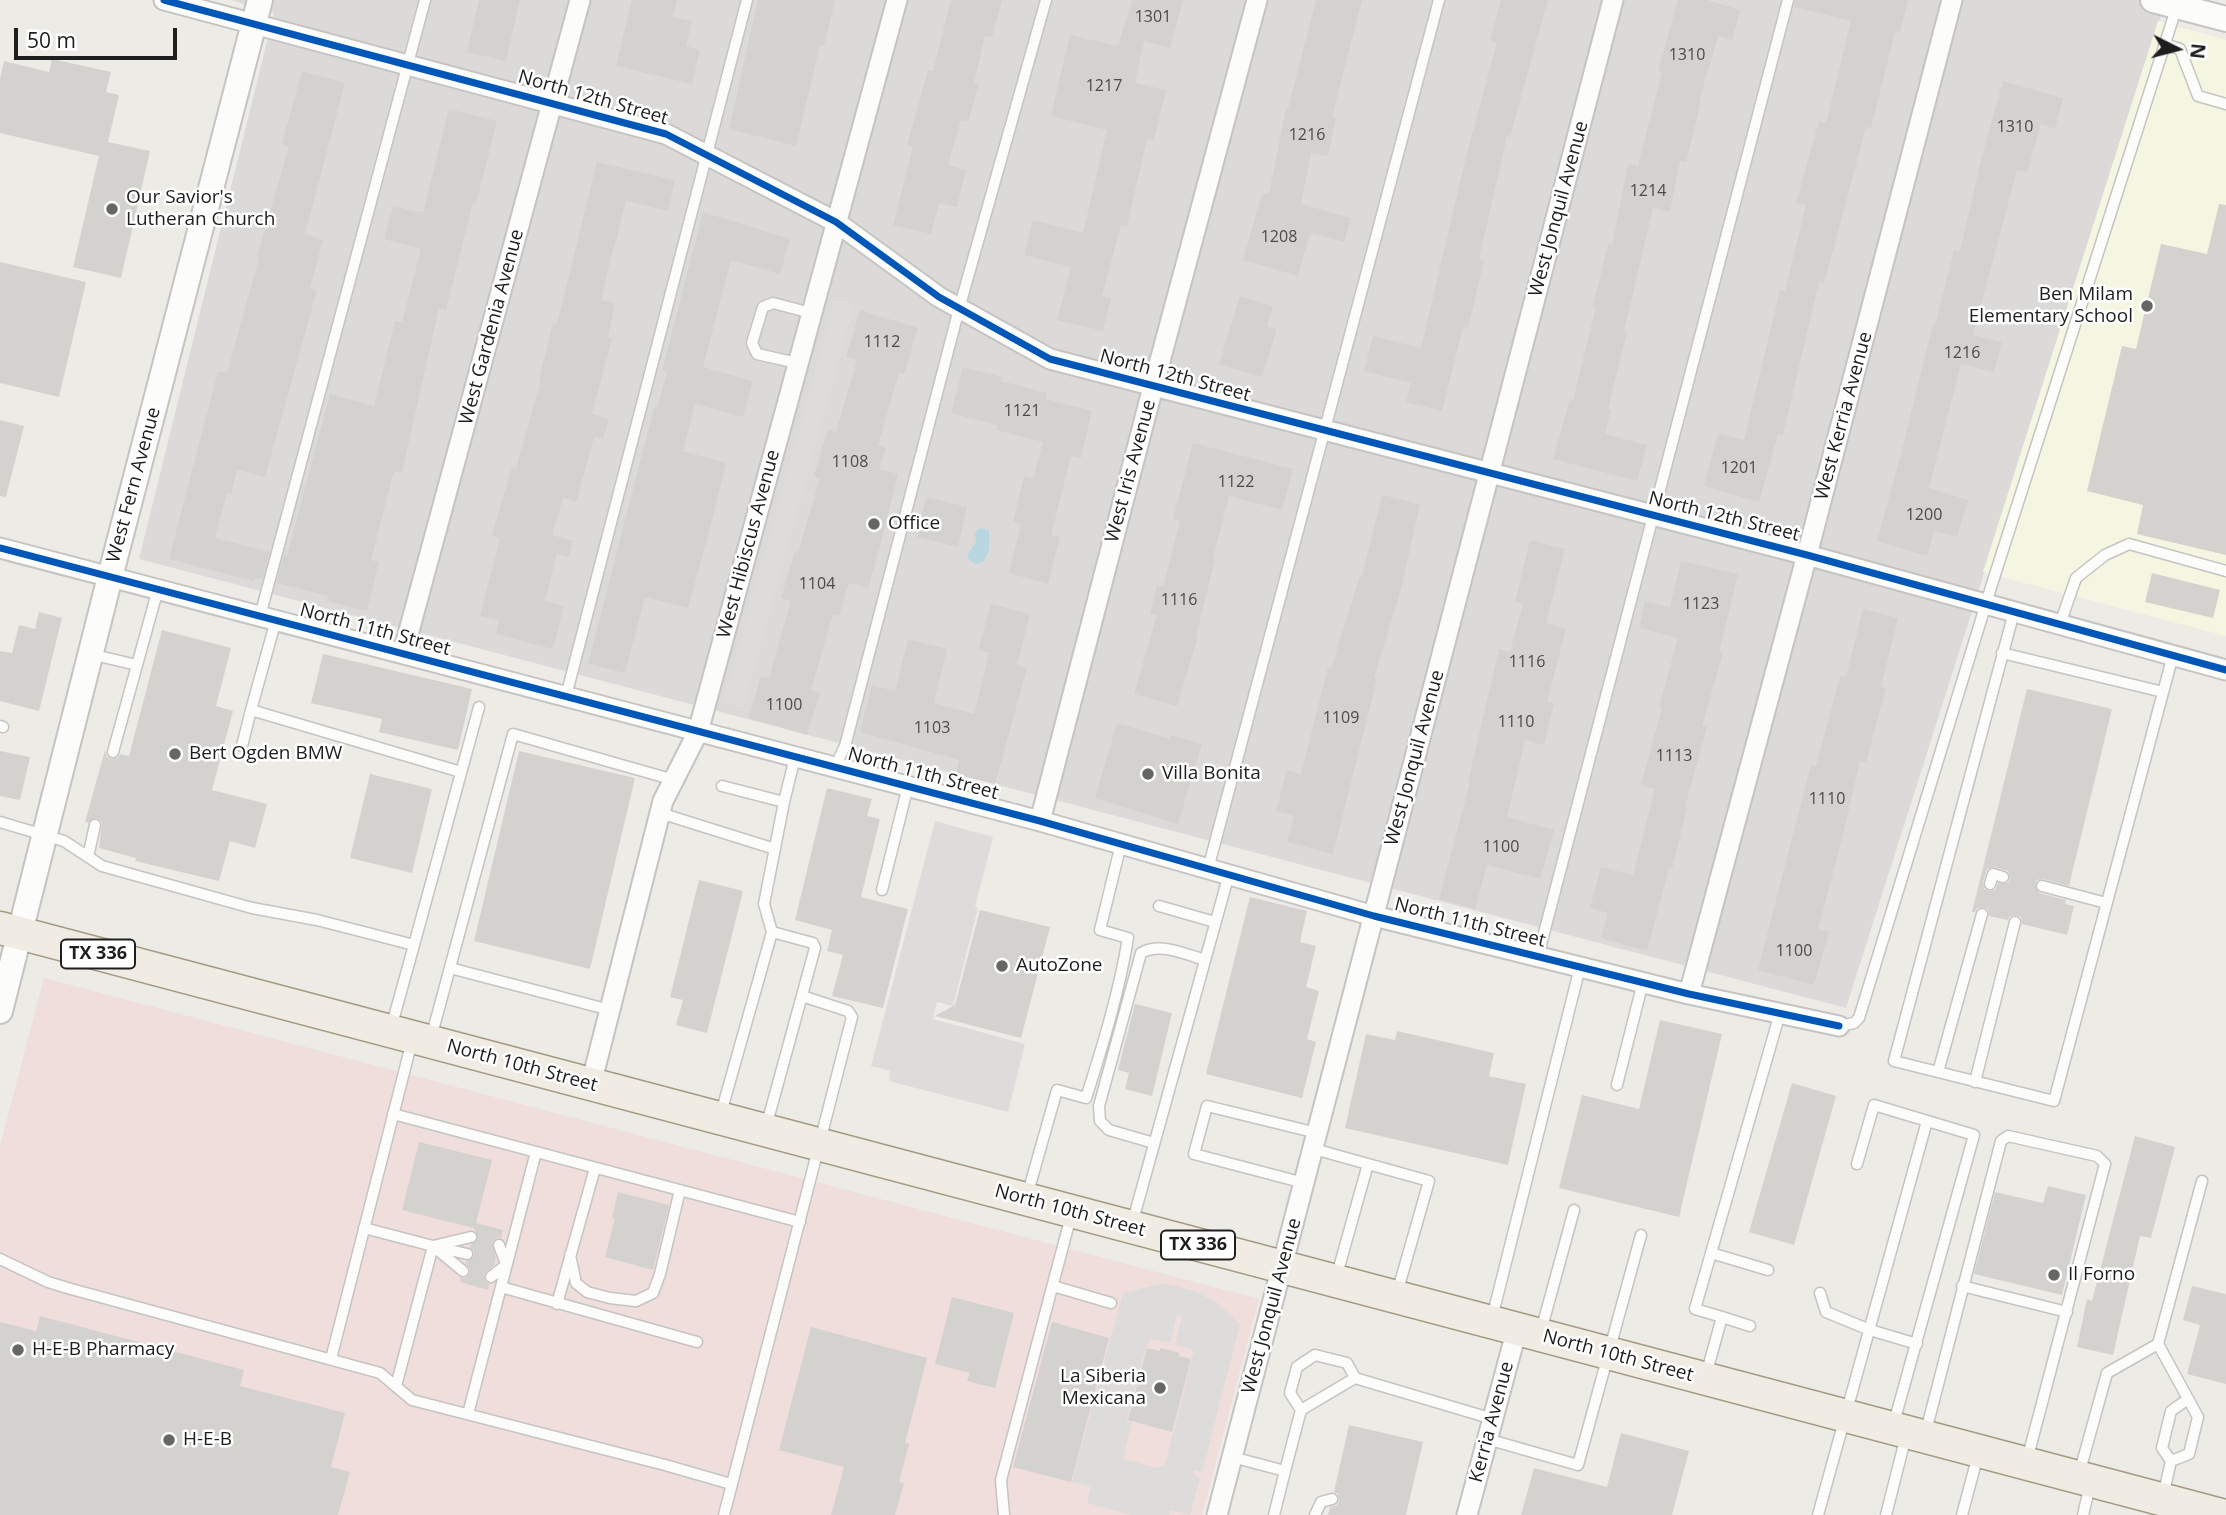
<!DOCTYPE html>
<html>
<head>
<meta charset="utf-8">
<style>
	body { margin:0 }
	#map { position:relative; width:2226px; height:1515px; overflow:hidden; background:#ecebe6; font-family:"Open Sans",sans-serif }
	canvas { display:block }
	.north { position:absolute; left:2142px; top:14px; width:70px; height:70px; -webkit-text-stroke:5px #fff; paint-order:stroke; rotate:96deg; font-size:19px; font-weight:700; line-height:28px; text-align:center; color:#1e1e1e }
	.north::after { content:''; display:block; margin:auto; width:24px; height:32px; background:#1e1e1e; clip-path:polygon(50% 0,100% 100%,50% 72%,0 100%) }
	.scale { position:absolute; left:14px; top:28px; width:163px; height:32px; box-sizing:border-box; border:4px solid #1e1e1e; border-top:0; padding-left:9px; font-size:21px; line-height:24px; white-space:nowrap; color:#1e1e1e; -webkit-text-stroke:5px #fff; paint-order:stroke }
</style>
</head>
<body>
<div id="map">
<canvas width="2226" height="1515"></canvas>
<div class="north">N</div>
<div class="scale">50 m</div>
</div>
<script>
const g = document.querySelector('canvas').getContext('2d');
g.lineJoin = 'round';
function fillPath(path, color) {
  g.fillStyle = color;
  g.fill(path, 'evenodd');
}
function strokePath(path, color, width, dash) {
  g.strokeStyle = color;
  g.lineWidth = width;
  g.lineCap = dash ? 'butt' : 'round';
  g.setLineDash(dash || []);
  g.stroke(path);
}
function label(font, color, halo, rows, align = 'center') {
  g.font = font + ' "Open Sans",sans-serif';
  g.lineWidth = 5;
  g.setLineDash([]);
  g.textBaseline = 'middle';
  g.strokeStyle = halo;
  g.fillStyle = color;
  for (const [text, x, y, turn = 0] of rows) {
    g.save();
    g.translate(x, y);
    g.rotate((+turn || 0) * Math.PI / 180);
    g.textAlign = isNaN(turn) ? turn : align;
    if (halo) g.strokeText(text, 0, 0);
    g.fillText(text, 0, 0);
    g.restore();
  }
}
const residential = new Path2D(`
	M 231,0 L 2166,0 L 1846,1008 L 139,559 L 274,13 Z`);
const commercial = new Path2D(`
	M 44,978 L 1259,1299 L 1202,1515 L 0,1515 L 0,1146 Z`);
const education = new Path2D(`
	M 2158,21 L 2226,40 L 2226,636 L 1983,572 Z`);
const parking = new Path2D(`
	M 835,299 L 854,305 L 744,707 L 723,701 Z
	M 935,821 L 993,837 L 975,907 L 978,908 L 953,1006 L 937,1002 L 933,1019 L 1025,1044 L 1008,1112 L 889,1081 L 890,1071 L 871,1066 Z
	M 1163,1283 L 1202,1293 L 1206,1298 L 1214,1300 L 1240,1324 L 1202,1472 L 1195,1470 L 1193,1474 L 1200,1478 L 1190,1515 L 1170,1510 L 1169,1515 L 1132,1515 L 1087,1503 L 1091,1487 L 1072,1482 L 1123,1293 ZM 1177,1315 L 1182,1317 L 1175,1345 L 1192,1349 L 1194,1352 L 1165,1465 L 1157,1468 L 1123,1459 L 1132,1422 L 1126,1421 L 1146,1347 L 1151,1339 L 1170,1343 Z`);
const water = new Path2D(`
	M 979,528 L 989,530 L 989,550 L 983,562 L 976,564 L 968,559 L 968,554 L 976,542 L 975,533 Z`);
const building = new Path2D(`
	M 479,0 L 520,0 L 506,61 L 467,52 Z
	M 632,0 L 677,0 L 673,17 L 692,21 L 686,46 L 700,50 L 692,84 L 616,66 Z
	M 758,0 L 835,0 L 824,46 L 820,45 L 796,146 L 729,129 Z
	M 951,0 L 1002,0 L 992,37 L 985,36 L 974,83 L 979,84 L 968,122 L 961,120 L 948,165 L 966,170 L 957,207 L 939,203 L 931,234 L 893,225 L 913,147 L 907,145 L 928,70 L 933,71 Z
	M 1132,0 L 1183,0 L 1170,48 L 1144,41 L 1135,83 L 1166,90 L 1154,140 L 1147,139 L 1127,226 L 1121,225 L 1102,296 L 1111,298 L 1103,331 L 1057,320 L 1071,267 L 1024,255 L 1033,220 L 1083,233 L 1107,130 L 1051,116 L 1070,35 L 1118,46 Z
	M 1316,0 L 1362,0 L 1332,117 L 1336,118 L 1328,156 L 1311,153 L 1301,204 L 1351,218 L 1344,242 L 1310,233 L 1298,276 L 1243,260 L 1262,193 L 1269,194 L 1286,108 L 1288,109 Z
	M 1501,0 L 1548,0 L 1510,137 L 1507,136 L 1479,259 L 1484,261 L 1468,328 L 1463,327 L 1442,411 L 1406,402 L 1411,383 L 1364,371 L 1373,336 L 1421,348 L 1465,161 L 1497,42 L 1490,40 Z
	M 1678,0 L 1707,0 L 1740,10 L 1732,40 L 1718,36 L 1699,101 L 1701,101 L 1686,162 L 1680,161 L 1670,212 L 1653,208 L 1624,331 L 1627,332 L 1608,409 L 1611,410 L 1605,434 L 1647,445 L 1637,481 L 1553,459 L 1570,399 L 1573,400 L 1596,307 L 1593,306 L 1608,244 L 1612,245 L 1628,164 L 1638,166 L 1662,72 L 1658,71 Z
	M 1795,0 L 1908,0 L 1900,33 L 1895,32 L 1871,128 L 1866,127 L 1824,284 L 1819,282 L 1783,435 L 1778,434 L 1759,502 L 1704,486 L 1718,433 L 1744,440 L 1780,290 L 1785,291 L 1806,205 L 1796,203 L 1819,121 L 1826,123 L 1851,21 L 1794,7 Z
	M 52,59 L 111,72 L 106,92 L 119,95 L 108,142 L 150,151 L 121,278 L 73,267 L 99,156 L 0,133 L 0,79 L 4,61 L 49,72 Z
	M 302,71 L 345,83 L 305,234 L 323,240 L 310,288 L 317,290 L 265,477 L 237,469 L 231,494 L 227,492 L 215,538 L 270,552 L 262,579 L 255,578 L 254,581 L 169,559 L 218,371 L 227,373 L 259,258 L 257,257 L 289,146 L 282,144 Z
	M 2003,81 L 2063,98 L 2055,129 L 2041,124 L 2027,173 L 2017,170 L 1973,335 L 2002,342 L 1994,372 L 1961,364 L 1929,488 L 1968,500 L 1957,537 L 1934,531 L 1927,556 L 1877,541 L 1900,458 L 1933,324 L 1935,325 L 1954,250 L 1960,251 L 1981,160 Z
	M 449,109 L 497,121 L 476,204 L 473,203 L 446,310 L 439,308 L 402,473 L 394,471 L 371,560 L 379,562 L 367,611 L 327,601 L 328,596 L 277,583 L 284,555 L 287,556 L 330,394 L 374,406 L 395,321 L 402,322 L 421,249 L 384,239 L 393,206 L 423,213 Z
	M 597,162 L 675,180 L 668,211 L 626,201 L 614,249 L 613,249 L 601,300 L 615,303 L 608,337 L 612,338 L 592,414 L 609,419 L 603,439 L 594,437 L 576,502 L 563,498 L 552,535 L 573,541 L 569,557 L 557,554 L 545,601 L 564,606 L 553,649 L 496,634 L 499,620 L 480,616 L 500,538 L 492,536 L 500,507 L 512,467 L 516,468 L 541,380 L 539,379 L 553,323 L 557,324 Z
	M 2219,204 L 2226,205 L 2226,555 L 2137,534 L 2143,505 L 2087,491 L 2122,346 L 2136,349 L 2161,244 L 2207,254 Z
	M 703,212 L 790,239 L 780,274 L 731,260 L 703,367 L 753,381 L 743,417 L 695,404 L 683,451 L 726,463 L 711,525 L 688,608 L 645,597 L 625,673 L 588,664 L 654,408 L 657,409 L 667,372 L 662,371 Z
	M 0,262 L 86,282 L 59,397 L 0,383 Z
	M 1240,296 L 1273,306 L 1267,326 L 1277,329 L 1262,377 L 1219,364 Z
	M 860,310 L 918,328 L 904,374 L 899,373 L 878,445 L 886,448 L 879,469 L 898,474 L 880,546 L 868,588 L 849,583 L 839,616 L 833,614 L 811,690 L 820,693 L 807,735 L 749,718 L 761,676 L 769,678 L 791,601 L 781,598 L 795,552 L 798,553 L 820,478 L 814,476 L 828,430 L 836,432 L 857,360 L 846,357 Z
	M 963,367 L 1002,377 L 1001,381 L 1047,393 L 1046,399 L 1092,411 L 1081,458 L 1071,456 L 1051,535 L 1060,537 L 1048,584 L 1009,573 L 1021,524 L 1013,522 L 1024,476 L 1033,478 L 1043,442 L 996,430 L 997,425 L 951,413 Z
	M 0,420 L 24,426 L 6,497 L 0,496 Z
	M 1193,443 L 1293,469 L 1282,510 L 1229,496 L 1213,558 L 1215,559 L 1196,636 L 1198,636 L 1177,706 L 1134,694 L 1157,615 L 1150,614 L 1157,585 L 1163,587 L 1180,521 L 1173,519 Z
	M 1382,495 L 1420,504 L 1401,589 L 1374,678 L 1377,679 L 1333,854 L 1287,842 L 1294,816 L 1276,811 L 1287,770 L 1301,774 L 1328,667 L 1331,668 L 1360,576 L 1362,576 Z
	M 926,497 L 967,507 L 958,547 L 917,537 Z
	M 1530,540 L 1565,549 L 1546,623 L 1566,629 L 1547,702 L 1554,703 L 1544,745 L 1525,740 L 1507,817 L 1554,830 L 1540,879 L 1487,865 L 1475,909 L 1439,899 L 1470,782 L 1468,782 L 1499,649 L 1510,652 L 1523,604 L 1515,602 Z
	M 1681,561 L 1738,574 L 1719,652 L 1723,653 L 1702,726 L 1707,727 L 1685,807 L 1687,808 L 1672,869 L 1669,868 L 1647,951 L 1601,938 L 1608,913 L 1590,908 L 1601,867 L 1633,875 L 1655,789 L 1641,785 L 1662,708 L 1659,707 L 1678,638 L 1639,628 L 1645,601 L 1670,607 Z
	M 2152,573 L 2220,590 L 2213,618 L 2145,602 Z
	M 991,604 L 1030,614 L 1017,665 L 1027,668 L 995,784 L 956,774 L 959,760 L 860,732 L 872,685 L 895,691 L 908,639 L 947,649 L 934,703 L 974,714 L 989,653 L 978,650 Z
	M 1863,609 L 1898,618 L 1881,686 L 1886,688 L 1866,762 L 1860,761 L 1842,839 L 1818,929 L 1829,932 L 1814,985 L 1758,970 L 1811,765 L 1816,766 L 1840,676 L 1846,677 Z
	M 39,612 L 62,618 L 39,711 L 0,701 L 0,651 L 12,653 L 19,625 L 35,629 Z
	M 162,630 L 231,648 L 216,706 L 233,711 L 212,790 L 267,804 L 255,848 L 230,841 L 219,881 L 135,861 L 136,858 L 99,848 L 102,822 L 96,818 L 88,823 L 85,822 L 105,750 L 107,757 L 112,759 L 118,758 L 120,754 L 129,756 Z
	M 323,654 L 472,689 L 458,750 L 379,732 L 382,719 L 311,703 Z
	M 2027,689 L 2112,709 L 2069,886 L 2043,879 L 2037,880 L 2035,885 L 2039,893 L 2066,900 L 2065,904 L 2074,906 L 2067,935 L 2022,924 L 2021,917 L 2016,915 L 2010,916 L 2008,920 L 1989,916 L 1988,909 L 1983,907 L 1977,908 L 1975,912 L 1972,912 ZM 1994,867 L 2008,871 L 2010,878 L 2008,883 L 1998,883 L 1995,890 L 1989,891 L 1984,889 L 1983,882 L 1987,869 Z
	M 1117,723 L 1170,739 L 1171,735 L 1202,744 L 1178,824 L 1095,798 Z
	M 0,751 L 30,757 L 20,800 L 0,796 Z
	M 519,751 L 635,778 L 590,969 L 474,941 Z
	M 370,774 L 432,789 L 412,873 L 350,858 Z
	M 827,788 L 872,799 L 867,816 L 880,819 L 861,897 L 908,909 L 883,1008 L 832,996 L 843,955 L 827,951 L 832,930 L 795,920 Z
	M 699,880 L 743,891 L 707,1033 L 676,1025 L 683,1000 L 670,997 Z
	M 1250,897 L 1307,911 L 1300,942 L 1316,946 L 1306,987 L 1319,991 L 1307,1039 L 1316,1042 L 1302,1098 L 1206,1074 Z
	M 980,910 L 1050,927 L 1021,1038 L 935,1016 L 955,1005 Z
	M 1135,1004 L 1172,1013 L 1152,1096 L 1125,1089 L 1129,1073 L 1118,1070 Z
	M 1660,1020 L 1722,1034 L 1679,1217 L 1559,1188 L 1582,1095 L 1639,1109 Z
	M 1397,1031 L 1494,1053 L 1489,1076 L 1526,1084 L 1508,1165 L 1345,1128 L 1366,1034 L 1395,1040 Z
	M 1792,1083 L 1836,1096 L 1794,1245 L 1749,1232 Z
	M 2135,1136 L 2175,1147 L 2151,1238 L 2140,1236 L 2113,1355 L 2077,1347 L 2087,1299 L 2092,1301 Z
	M 419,1142 L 492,1160 L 476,1223 L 503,1230 L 501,1238 L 496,1238 L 492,1243 L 496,1258 L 494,1265 L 484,1275 L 485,1281 L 489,1284 L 488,1290 L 460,1282 L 461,1278 L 466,1278 L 470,1273 L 470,1268 L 465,1263 L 474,1256 L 474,1251 L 469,1247 L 478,1238 L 474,1228 L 402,1210 Z
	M 2048,1186 L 2086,1195 L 2062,1295 L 1974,1274 L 1995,1192 L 2043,1203 Z
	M 618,1192 L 669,1205 L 653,1270 L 605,1257 L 615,1218 L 612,1218 Z
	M 2192,1286 L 2226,1294 L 2226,1384 L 2187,1374 L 2200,1325 L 2183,1320 Z
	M 952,1297 L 1014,1313 L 995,1388 L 967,1381 L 970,1373 L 935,1364 Z
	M 40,1316 L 244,1370 L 240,1386 L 345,1413 L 331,1467 L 350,1472 L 338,1515 L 0,1515 L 0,1322 L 36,1331 Z
	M 1052,1322 L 1109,1338 L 1071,1482 L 1013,1467 Z
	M 811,1327 L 927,1358 L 905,1443 L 909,1444 L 899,1482 L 904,1483 L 895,1515 L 831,1515 L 844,1467 L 779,1450 Z
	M 1147,1348 L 1160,1351 L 1160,1348 L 1180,1353 L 1179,1356 L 1191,1359 L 1172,1432 L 1128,1420 Z
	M 1349,1425 L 1423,1442 L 1406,1515 L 1328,1515 L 1330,1507 L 1337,1505 L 1339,1500 L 1338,1494 L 1334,1492 Z
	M 1621,1433 L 1689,1451 L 1672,1515 L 1521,1515 L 1534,1468 L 1607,1487 Z`);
const service = new Path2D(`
	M 2164,44 L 2180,49 L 2198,96 L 2226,104
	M 797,363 L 757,354 L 752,343 L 763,307 L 773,303 L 811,313
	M 2014,612 L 1894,1061 L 2054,1101 L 2173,655
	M 260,616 L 425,0
	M 276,620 L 251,710 L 461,772
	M 2060,624 L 2076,578 L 2105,555 L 2129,544 L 2226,571
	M 2002,653 L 2163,692
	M 90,654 L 137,665
	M 566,696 L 747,0
	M 0,726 L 3,727
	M 242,746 L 251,710
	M 113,752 L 158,589
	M 835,767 L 845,746 L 959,309 L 1046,0
	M 722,786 L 784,802 L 764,904 L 772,932
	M 784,802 L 795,757
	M 660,813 L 775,849
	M 0,822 L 64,841 L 102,866 L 252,908 L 317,920 L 414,945 L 391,1028
	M 88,857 L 95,825
	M 1208,869 L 1439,0
	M 1990,884 L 1993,874 L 2003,877
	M 2042,886 L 2106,903
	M 882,890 L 908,786
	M 1159,906 L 1215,922
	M 414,945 L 479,707
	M 1538,956 L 1788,0
	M 450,968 L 610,1010
	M 1839,1026 L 1854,1023 L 1859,1018 L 1992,584 L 2177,6
	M 431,1038 L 513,734 L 674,780
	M 1938,1072 L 1982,914
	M 1975,1082 L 2015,922
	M 1617,1085 L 1643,982
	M 721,1113 L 772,932 L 813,943 L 815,948 L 766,1127
	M 393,1114 L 800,1222
	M 1154,1143 L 1109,1130 L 1100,1121 L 1099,1106 L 1141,953 C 1160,942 1185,954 1205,960
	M 1314,1149 L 1429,1181 L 1397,1293
	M 1857,1164 L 1874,1105 L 1974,1135 L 1893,1426
	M 1304,1183 L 1194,1154 L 1207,1106 L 1317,1133
	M 1027,1196 L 1057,1090 L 1086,1098 C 1103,1045 1119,992 1128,938 L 1100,930 L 1121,844
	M 1132,1224 L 1229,874
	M 364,1228 L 433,1246 L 471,1237
	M 499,1245 L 506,1264
	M 433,1246 L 463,1271
	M 437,1247 L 467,1254
	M 1711,1253 L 1768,1270
	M 570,1255 L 576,1283 L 587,1292 L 610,1298 L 636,1301 L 653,1293 L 660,1274 L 680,1190
	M 0,1259 L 48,1282 L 71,1289 L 380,1373 L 412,1400 L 665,1465 L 731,1484
	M 491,1277 L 506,1265
	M 1336,1278 L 1368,1164
	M 1053,1286 L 1111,1303
	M 1962,1286 L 2067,1312
	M 501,1287 L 697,1342
	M 1820,1293 L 1826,1312 L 1870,1330 L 1917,1344
	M 557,1304 L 595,1168
	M 1722,1317 L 1695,1309 L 1780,1013
	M 1492,1318 L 1580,967
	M 1541,1331 L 1574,1210
	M 331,1359 L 412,1041
	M 1706,1375 L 1722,1317 L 1750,1326
	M 396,1386 L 433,1246
	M 1301,1410 L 1290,1393 L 1297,1367 L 1315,1355 L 1347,1363 L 1355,1378
	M 468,1414 L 536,1152
	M 1926,1431 L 2001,1141 L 2008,1136 L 2097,1156 L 2105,1164 L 2027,1460
	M 1487,1439 L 1578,1465 L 1641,1235
	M 1232,1457 L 1285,1471 L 1301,1410 L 1355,1378 L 1493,1419
	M 2171,1461 L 2189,1454 L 2198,1417 L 2158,1344 L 2202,1181
	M 2079,1474 L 2107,1373 L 2158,1344
	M 2163,1496 L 2171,1461 L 2162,1448 L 2171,1411 L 2188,1399
	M 724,1515 L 852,1017 L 848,1011 L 802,996
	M 1004,1515 L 1001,1480 L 1071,1216
	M 1274,1515 L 1285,1471
	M 1315,1515 L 1321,1502 L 1332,1499
	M 1818,1515 L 1927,1121
	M 1886,1515 L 1906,1436
	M 1962,1515 L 1978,1455
	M 2083,1515 L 2090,1485`);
const minor = new Path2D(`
	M 164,0 L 666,134 L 836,222 L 939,297 L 1050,359 L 1807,555 L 2226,670
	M 0,548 L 1040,821 L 1374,916 L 1689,994 L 1839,1026
	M 403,653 L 580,0
	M 1040,821 L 1153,387 L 1257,0
	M 1689,994 L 1807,555 L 1952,0
	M 591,1084 L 663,801 L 698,732 L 897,0
	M 1217,1515 L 1613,0
	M 1467,1515 L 1517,1329`);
const tertiary = new Path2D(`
	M 2153,0 L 2226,19
	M 0,1011 L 110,577 L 260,0`);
const primary = new Path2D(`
	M 0,928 L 2221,1515`);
const cycleway = new Path2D(`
	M 164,0 L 666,134 L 836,222 L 939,297 L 1050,359 L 1807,555 L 2226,670
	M 0,548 L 1040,821 L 1374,916 L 1689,994 L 1839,1026`);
const markers = [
	[112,209,7,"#666664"],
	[2147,306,7,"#666664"],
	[874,524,7,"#666664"],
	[175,754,7,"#666664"],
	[1148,774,7,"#666664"],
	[1002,966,7,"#666664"],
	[2054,1275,7,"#666664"],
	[18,1350,7,"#666664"],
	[1160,1388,7,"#666664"],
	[169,1440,7,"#666664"]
];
const numberNames = [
	["1301",1153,17],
	["1310",1687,55],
	["1217",1104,86],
	["1310",2015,127],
	["1216",1307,135],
	["1214",1648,191],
	["1208",1279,237],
	["1112",882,342],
	["1216",1962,353],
	["1121",1022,411],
	["1108",850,462],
	["1201",1739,468],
	["1122",1236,482],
	["1200",1924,515],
	["1104",817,584],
	["1116",1179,600],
	["1123",1701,604],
	["1116",1527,662],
	["1100",784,705],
	["1109",1341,718],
	["1110",1516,722],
	["1103",932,728],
	["1113",1674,756],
	["1110",1827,799],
	["1100",1501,847],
	["1100",1794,951]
];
const shields = [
	[98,954,74],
	[1198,1245,74]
];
const shieldNames = [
	["TX 336",98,954],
	["TX 336",1198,1245]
];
const streetNames = [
	["North 12th Street",593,98,16],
	["West Jonquil Avenue",1559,209,-75],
	["West Gardenia Avenue",492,327,-75],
	["North 12th Street",1175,376,15],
	["West Kerria Avenue",1844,416,-75],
	["West Iris Avenue",1131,471,-75],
	["West Fern Avenue",134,485,-75],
	["North 12th Street",1724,517,14],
	["West Hibiscus Avenue",749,544,-75],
	["North 11th Street",375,630,15],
	["West Jonquil Avenue",1415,758,-75],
	["North 11th Street",923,774,15],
	["North 11th Street",1470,923,14],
	["North 10th Street",522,1066,15],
	["North 10th Street",1070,1211,15],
	["West Jonquil Avenue",1272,1306,-75],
	["North 10th Street",1618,1356,15],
	["Kerria Avenue",1492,1422,-75]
];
const poiNames = [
	["Our Savior's",126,198],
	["Lutheran Church",126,220],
	["Ben Milam",2133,295,"right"],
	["Elementary School",2133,317,"right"],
	["Office",888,524],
	["Bert Ogden BMW",189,754],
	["Villa Bonita",1162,774],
	["AutoZone",1016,966],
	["Il Forno",2068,1275],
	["H-E-B Pharmacy",32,1350],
	["La Siberia",1146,1377,"right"],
	["Mexicana",1146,1399,"right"],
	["H-E-B",183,1440]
];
fillPath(residential, '#dbdad8');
fillPath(commercial, '#efdedb');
fillPath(education, '#f5f6e1');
fillPath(parking, '#dddcda');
fillPath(water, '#b8d7e1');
fillPath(building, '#d4d2cf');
strokePath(service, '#c5c4c2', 13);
strokePath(minor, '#c5c4c2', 23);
strokePath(tertiary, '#c5c4c2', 28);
strokePath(primary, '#a39a82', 35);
strokePath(service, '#fcfcfb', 10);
strokePath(minor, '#fcfcfb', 19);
strokePath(tertiary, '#fcfcfb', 24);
strokePath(primary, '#f1ece3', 32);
strokePath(cycleway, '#0057b8', 7);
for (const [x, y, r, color] of markers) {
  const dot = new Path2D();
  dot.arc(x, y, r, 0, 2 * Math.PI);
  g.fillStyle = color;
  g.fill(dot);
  strokePath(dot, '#fff', 2.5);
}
label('16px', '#4c4b4a', null, numberNames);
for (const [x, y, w] of shields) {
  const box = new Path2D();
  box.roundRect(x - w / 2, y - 14.5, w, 29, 5);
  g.fillStyle = '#fff';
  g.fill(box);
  strokePath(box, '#1e1e1e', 2);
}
label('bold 18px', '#1e1e1e', null, shieldNames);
label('19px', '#1e1e1e', '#fff', streetNames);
label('19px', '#1e1e1e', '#fff', poiNames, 'left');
</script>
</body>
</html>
